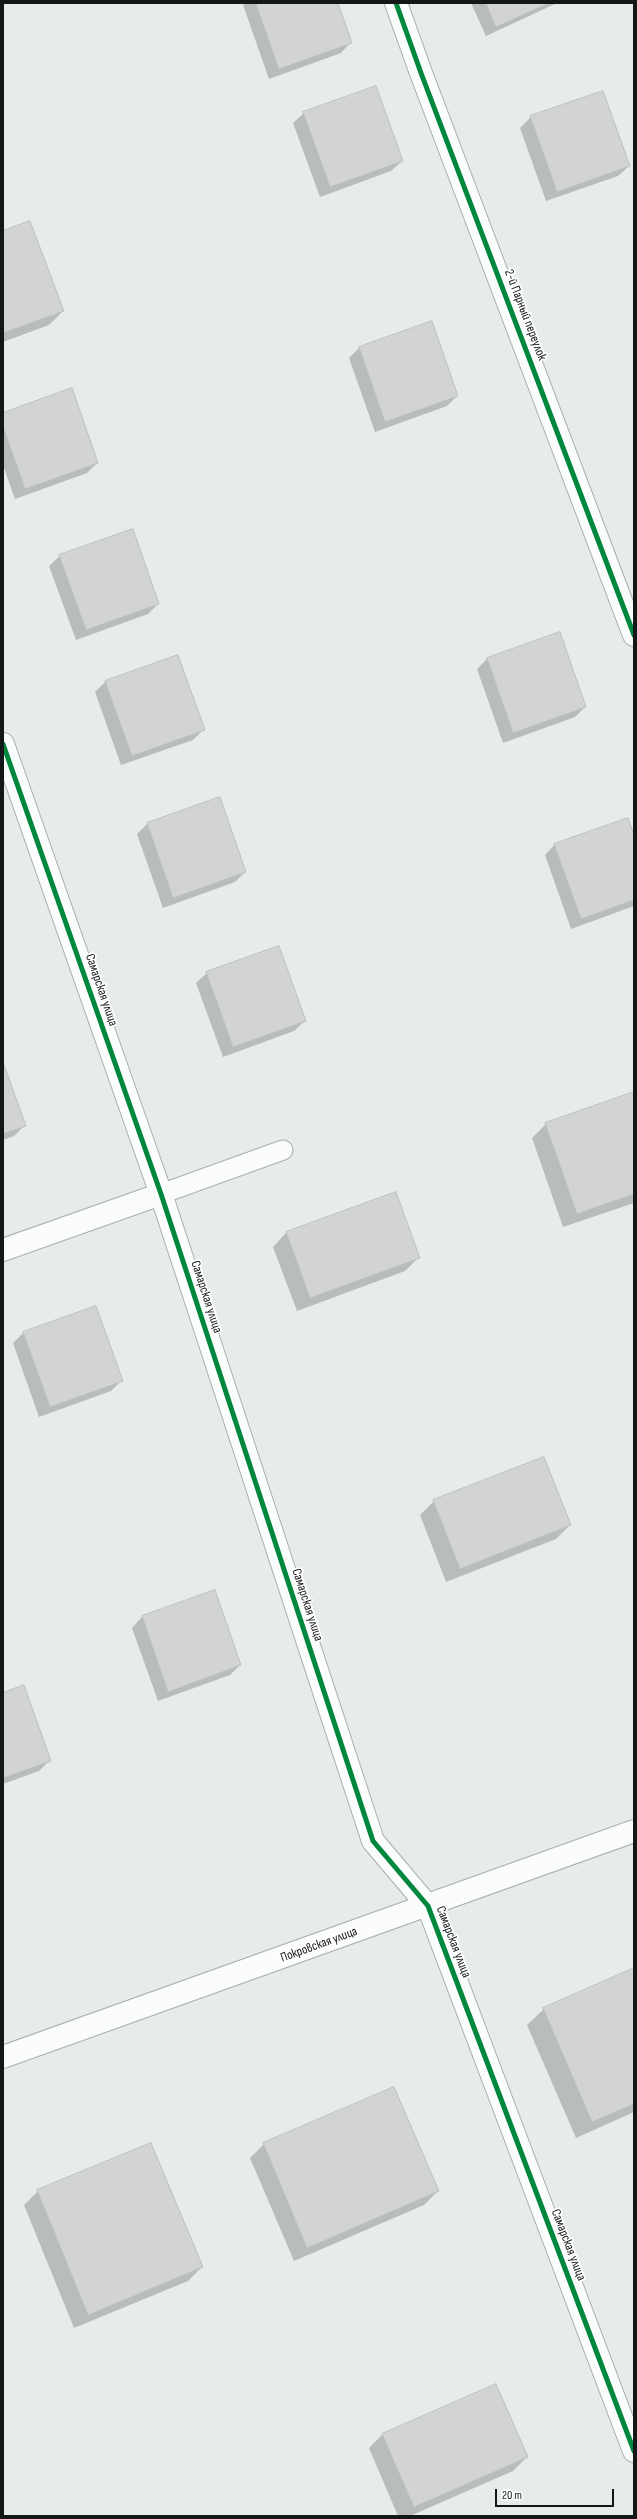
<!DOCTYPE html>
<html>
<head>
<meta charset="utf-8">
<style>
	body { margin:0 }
	#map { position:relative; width:637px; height:2519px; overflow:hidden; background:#e6ebeb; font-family:"Sofia Sans Condensed",sans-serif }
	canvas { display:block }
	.frame { position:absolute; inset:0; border:4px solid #131717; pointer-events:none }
	.scale { position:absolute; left:495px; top:2489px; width:119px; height:18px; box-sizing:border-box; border:2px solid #131717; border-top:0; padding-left:5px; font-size:12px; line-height:14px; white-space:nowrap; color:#131717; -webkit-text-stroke:3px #fff; paint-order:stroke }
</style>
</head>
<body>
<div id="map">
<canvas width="637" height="2519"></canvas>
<div class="frame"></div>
<div class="scale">20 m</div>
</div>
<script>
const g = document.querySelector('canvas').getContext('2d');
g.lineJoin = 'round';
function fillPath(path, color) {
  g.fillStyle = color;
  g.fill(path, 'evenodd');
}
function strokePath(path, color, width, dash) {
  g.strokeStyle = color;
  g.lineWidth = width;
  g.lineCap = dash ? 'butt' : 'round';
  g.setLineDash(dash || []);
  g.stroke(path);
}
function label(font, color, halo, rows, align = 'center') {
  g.font = font + ' "Sofia Sans Condensed",sans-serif';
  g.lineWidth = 3.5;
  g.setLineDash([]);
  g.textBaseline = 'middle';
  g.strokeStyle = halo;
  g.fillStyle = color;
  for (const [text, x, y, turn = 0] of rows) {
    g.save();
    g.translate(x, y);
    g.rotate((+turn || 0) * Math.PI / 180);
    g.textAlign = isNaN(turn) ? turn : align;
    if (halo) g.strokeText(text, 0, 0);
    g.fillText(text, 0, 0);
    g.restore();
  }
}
const shadow = new Path2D(`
	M 245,3 L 337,3 L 351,42 L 341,53 L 269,79 L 243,5 Z
	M 471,3 L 557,3 L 486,36 Z
	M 304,113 L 402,161 L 391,171 L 320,197 L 293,123 Z
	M 531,117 L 629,166 L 618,176 L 546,201 L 520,128 Z
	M 3,232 L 63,311 L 49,325 L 3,342 Z
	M 359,348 L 457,396 L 447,406 L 375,432 L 349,358 Z
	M 3,414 L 97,463 L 87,473 L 15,499 L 3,465 Z
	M 60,556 L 158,604 L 148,614 L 76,640 L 49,566 Z
	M 559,633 L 585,707 L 575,717 L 503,743 L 477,669 L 487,659 Z
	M 105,682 L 203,730 L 193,740 L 121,765 L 95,692 Z
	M 219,798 L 245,872 L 235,882 L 163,908 L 137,834 L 147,824 Z
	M 634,838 L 634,906 L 571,929 L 545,855 L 555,844 Z
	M 207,973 L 305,1021 L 294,1031 L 223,1057 L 196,983 Z
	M 3,1065 L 24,1126 L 14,1136 L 3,1140 Z
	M 634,1093 L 634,1203 L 563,1227 L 532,1138 L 546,1124 Z
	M 286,1233 L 419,1257 L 405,1271 L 297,1311 L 273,1247 Z
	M 24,1332 L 122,1380 L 111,1391 L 39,1417 L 13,1343 Z
	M 434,1501 L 570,1525 L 556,1539 L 446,1582 L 420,1515 Z
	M 214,1592 L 240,1665 L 230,1675 L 158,1701 L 132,1628 L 142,1617 Z
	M 3,1694 L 50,1760 L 39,1771 L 3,1784 Z
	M 634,1969 L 634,2112 L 576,2138 L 527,2025 L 544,2009 Z
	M 264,2144 L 438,2191 L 424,2205 L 294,2261 L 250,2158 Z
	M 38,2191 L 202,2267 L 188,2281 L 74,2328 L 24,2205 Z
	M 383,2434 L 527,2457 L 513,2471 L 410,2516 L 398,2516 L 369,2448 Z`);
const building = new Path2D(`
	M 256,3 L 338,3 L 352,43 L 279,69 Z
	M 486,3 L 549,3 L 496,27 Z
	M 376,86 L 403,161 L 330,187 L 303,112 Z
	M 603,91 L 630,166 L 557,192 L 530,116 Z
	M 30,221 L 64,311 L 3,333 L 3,231 Z
	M 432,321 L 458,396 L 385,422 L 359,347 Z
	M 72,388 L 98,463 L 25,489 L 3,427 L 3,413 Z
	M 133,529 L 159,604 L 86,630 L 59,555 Z
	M 560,632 L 586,707 L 513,733 L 487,658 Z
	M 178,655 L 205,730 L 132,756 L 105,681 Z
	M 220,797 L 246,872 L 173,898 L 147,823 Z
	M 628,818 L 634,835 L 634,900 L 581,919 L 554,844 Z
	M 279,946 L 306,1021 L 233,1047 L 206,972 Z
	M 3,1062 L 26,1126 L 3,1134 Z
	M 634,1092 L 634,1194 L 577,1214 L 545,1123 Z
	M 396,1192 L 420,1258 L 310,1298 L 286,1232 Z
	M 96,1306 L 123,1381 L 50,1407 L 23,1332 Z
	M 544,1457 L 571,1525 L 460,1569 L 433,1500 Z
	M 215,1590 L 241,1665 L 168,1692 L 142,1616 Z
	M 24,1685 L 51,1761 L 3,1778 L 3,1693 Z
	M 634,1968 L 634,2104 L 592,2122 L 543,2008 Z
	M 394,2087 L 439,2191 L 307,2248 L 263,2143 Z
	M 151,2143 L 203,2267 L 88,2315 L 37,2190 Z
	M 496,2384 L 528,2457 L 414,2507 L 382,2434 Z`);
const lane = new Path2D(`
	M 161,1194 L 283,1150`);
const street = new Path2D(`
	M 396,3 L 421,73 L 634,635
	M 3,744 L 161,1194 L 373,1841 L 428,1906 L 634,2451
	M 3,1250 L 161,1194`);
const secondary = new Path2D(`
	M 3,2057 L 634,1831`);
const cycleway = new Path2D(`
	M 396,3 L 421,73 L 634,635
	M 3,744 L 161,1194 L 373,1841 L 428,1906 L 634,2451`);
const streetNames = [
	["2-й Парный переулок",525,315,69],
	["Самарская улица",101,990,71],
	["Самарская улица",206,1297,72],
	["Самарская улица",307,1605,72],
	["Самарская улица",453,1942,69],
	["Покровская улица",319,1945,-20],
	["Самарская улица",568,2245,69]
];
fillPath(shadow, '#0003');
fillPath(building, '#d2d4d3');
strokePath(building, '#bebfbf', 1);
strokePath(lane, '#abaeaf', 21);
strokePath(street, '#abaeaf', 24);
strokePath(secondary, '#abaeaf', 24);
strokePath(lane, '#fbfcfc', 19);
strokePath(street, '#fbfcfc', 22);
strokePath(secondary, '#fbfcfc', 22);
strokePath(cycleway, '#00873e', 5);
label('13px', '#131717', '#fff', streetNames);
</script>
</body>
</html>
